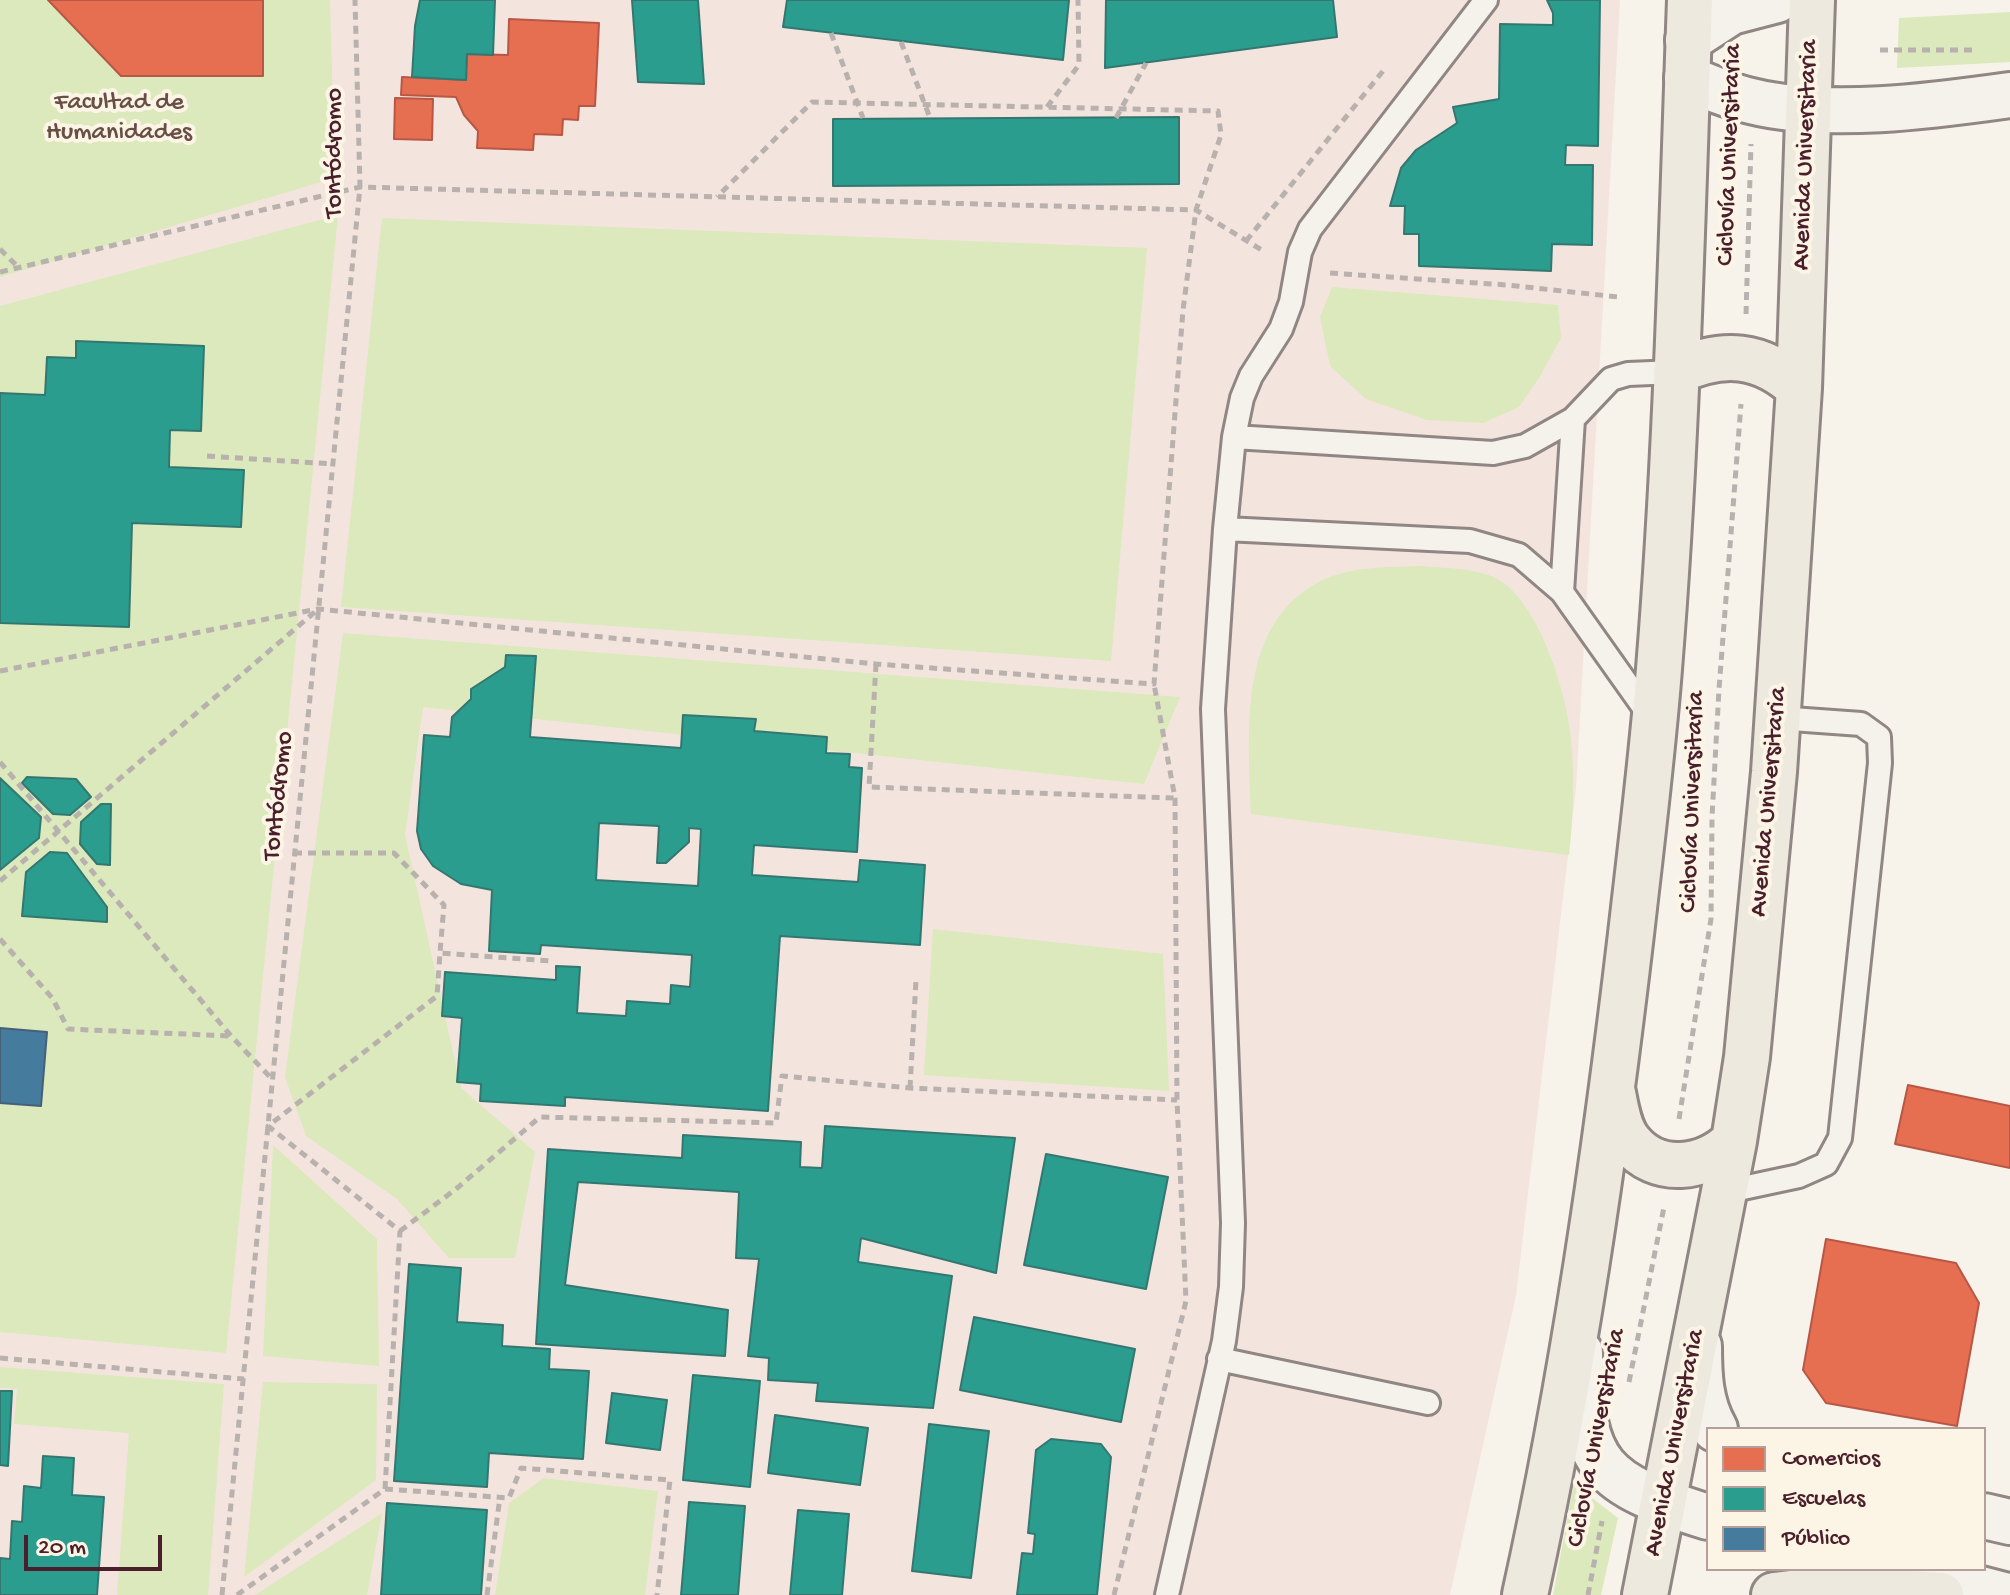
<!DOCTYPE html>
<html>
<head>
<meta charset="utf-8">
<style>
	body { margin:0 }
	#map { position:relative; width:2010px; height:1595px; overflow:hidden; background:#f7f3ea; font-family:"Gochi Hand",sans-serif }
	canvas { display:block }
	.legend { position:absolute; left:1706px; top:1427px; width:280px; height:144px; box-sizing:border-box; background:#fcf5e5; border:2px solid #b59f9b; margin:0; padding:10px 14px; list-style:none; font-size:24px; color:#4a1f2b }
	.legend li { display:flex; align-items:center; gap:16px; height:40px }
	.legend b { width:40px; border:2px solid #b59f9b }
	.scale { position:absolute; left:24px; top:1535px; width:138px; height:36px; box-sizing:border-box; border:4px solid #4a1f2b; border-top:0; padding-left:10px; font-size:24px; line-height:28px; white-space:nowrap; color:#4a1f2b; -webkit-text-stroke:6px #fcf5e5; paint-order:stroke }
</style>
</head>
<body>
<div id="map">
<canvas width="2010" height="1595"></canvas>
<ul class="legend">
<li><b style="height:22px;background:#e76f51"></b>Comercios</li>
<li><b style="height:22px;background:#2a9d8f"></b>Escuelas</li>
<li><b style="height:22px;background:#457b9d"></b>Público</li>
</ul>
<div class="scale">20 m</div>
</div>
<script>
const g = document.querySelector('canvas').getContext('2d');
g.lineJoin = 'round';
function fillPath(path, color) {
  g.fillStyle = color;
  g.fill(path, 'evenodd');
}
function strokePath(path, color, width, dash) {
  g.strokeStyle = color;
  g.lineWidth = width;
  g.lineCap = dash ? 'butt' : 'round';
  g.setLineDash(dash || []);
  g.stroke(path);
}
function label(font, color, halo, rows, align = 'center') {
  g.font = font + ' "Gochi Hand",sans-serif';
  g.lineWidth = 8;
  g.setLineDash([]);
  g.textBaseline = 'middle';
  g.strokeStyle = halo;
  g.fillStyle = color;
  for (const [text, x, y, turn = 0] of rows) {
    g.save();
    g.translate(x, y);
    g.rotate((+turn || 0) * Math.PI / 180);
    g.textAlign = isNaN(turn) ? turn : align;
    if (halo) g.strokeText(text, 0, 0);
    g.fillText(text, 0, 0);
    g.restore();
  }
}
const built = new Path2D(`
	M 0,0 L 1620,0 L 1576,788 L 1516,1295 L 1450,1595 L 0,1595 Z`);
const green = new Path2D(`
	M 0,0 L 330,0 L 335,178 L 0,277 Z
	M 2010,12 L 2010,62 L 1897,68 L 1899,18 Z
	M 338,215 L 226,1353 L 0,1332 L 0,306 Z
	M 382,218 L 1147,248 L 1111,661 L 341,607 Z
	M 1332,287 L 1558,305 L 1561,338 L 1539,378 L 1519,407 L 1483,423 L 1427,420 L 1366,399 L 1330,366 L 1320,317 Z
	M 1422,566 C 1448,569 1484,567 1505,584 C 1544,615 1570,703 1572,751 C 1574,785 1573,821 1569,855 L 1251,814 C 1249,738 1236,629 1315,584 C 1346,566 1387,567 1422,566 Z
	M 343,633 L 1180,697 L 1144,784 L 423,707 L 405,835 L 461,1088 L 535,1152 L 515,1258 L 449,1258 L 397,1199 L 306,1136 L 285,1077 Z
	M 933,929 L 1163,954 L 1169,1091 L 924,1075 Z
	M 273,1145 L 377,1239 L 379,1366 L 263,1356 Z
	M 0,1367 L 224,1384 L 208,1595 L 117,1595 L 129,1433 L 14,1424 L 17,1389 L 0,1388 Z
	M 263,1382 L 377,1384 L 376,1480 L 244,1577 Z
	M 544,1478 L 658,1491 L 645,1595 L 495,1595 L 509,1503 Z
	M 1574,1484 L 1618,1518 L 1601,1595 L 1553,1595 Z
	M 382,1513 L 367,1595 L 255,1595 Z`);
const shops = new Path2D(`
	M 48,0 L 263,0 L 263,76 L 121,76 Z
	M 509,19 L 599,23 L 595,106 L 579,106 L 578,120 L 563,119 L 562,135 L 534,134 L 533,150 L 477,148 L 478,131 L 464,115 L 456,97 L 401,95 L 402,77 L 466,80 L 467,54 L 508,55 Z
	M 395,98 L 433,99 L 432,140 L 394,139 Z
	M 1908,1085 L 2010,1106 L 2010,1168 L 1895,1144 Z
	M 1826,1239 L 1956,1263 L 1979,1303 L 1957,1426 L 1826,1403 L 1803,1370 Z`);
const schools = new Path2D(`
	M 420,0 L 495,0 L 493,55 L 467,54 L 466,80 L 412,77 L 415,26 Z
	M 632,0 L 698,0 L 704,84 L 638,82 Z
	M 787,0 L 1069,0 L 1063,60 L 783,27 Z
	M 1106,0 L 1333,0 L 1337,37 L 1105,68 Z
	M 1547,0 L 1600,0 L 1598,146 L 1566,145 L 1565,165 L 1593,165 L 1592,245 L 1552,244 L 1551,271 L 1419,266 L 1419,234 L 1404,234 L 1405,206 L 1390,206 L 1401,168 L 1416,150 L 1457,123 L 1453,107 L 1499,99 L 1500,24 L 1553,25 L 1553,13 Z
	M 1179,117 L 1179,184 L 833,186 L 833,119 Z
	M 76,341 L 204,346 L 201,431 L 170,430 L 169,467 L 244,470 L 241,527 L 132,523 L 129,627 L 0,623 L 0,393 L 45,395 L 47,357 L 76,358 Z
	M 506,655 L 536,656 L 530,737 L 681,748 L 683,715 L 756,719 L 754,731 L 827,737 L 826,753 L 850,754 L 849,767 L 862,768 L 857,852 L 754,845 L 752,875 L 858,882 L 860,860 L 925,865 L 920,945 L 780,936 L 768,1111 L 565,1097 L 565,1106 L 480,1101 L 481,1084 L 457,1082 L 462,1018 L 442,1016 L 445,972 L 556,980 L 556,966 L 580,967 L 577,1013 L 626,1016 L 627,1001 L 670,1004 L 671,985 L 690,987 L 692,955 L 541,945 L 540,954 L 489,951 L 492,890 L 461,884 L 433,866 L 421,849 L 417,831 L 424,735 L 450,737 L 452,717 L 471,699 L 471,689 L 505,667 ZM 599,823 L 659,826 L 657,863 L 666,863 L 689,842 L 689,828 L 701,829 L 698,886 L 596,880 Z
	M 27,777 L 76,779 L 91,797 L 70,815 L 53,814 L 22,783 Z
	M 0,778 L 41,817 L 39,838 L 0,870 Z
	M 101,804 L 111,804 L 110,865 L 97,864 L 80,844 L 81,822 Z
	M 50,852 L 67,853 L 107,907 L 107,922 L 22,916 L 26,872 Z
	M 825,1126 L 1015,1138 L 996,1273 L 861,1238 L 858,1262 L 952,1276 L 933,1408 L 816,1401 L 818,1383 L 768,1380 L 769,1358 L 748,1356 L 759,1259 L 736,1258 L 739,1192 L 578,1182 L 565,1285 L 728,1310 L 725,1356 L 536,1344 L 548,1149 L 682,1158 L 683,1135 L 801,1142 L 800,1167 L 822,1168 Z
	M 1046,1154 L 1168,1177 L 1146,1289 L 1024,1265 Z
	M 409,1264 L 461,1268 L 457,1322 L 503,1325 L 502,1346 L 550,1349 L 549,1369 L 589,1371 L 583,1459 L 489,1453 L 487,1487 L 394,1481 Z
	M 974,1317 L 1135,1349 L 1121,1422 L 960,1390 Z
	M 693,1375 L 760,1381 L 750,1487 L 683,1480 Z
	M 0,1391 L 12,1391 L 8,1466 L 0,1465 Z
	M 612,1393 L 667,1400 L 660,1450 L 606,1443 Z
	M 775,1415 L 868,1428 L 860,1485 L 768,1473 Z
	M 929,1424 L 989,1431 L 971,1578 L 912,1571 Z
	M 1051,1439 L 1101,1444 L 1111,1457 L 1097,1595 L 1017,1595 L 1022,1553 L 1033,1554 L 1035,1534 L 1028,1533 L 1036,1450 Z
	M 43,1456 L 74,1458 L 72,1495 L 104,1497 L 97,1595 L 0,1595 L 0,1558 L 10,1559 L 12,1521 L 22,1522 L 24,1486 L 41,1488 Z
	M 689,1502 L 745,1506 L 738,1595 L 681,1595 Z
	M 387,1503 L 487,1510 L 481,1595 L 381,1595 Z
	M 798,1510 L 849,1514 L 842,1595 L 790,1595 Z`);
const public = new Path2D(`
	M 0,1028 L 47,1032 L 41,1106 L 0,1103 Z`);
const path = new Path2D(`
	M 1880,50 L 1977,50
	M 1047,107 L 1079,65 L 1078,0
	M 1246,241 L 1383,71
	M 0,249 L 18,267
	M 0,272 L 360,187 L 1196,210 L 1265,252
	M 1330,273 L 1507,285 L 1618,297
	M 1746,314 L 1751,144
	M 207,456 L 333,464
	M 876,664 L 869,787 L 1175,798
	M 0,671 L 318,609 L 876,664 L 1154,684 L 1183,310 L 1196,210 L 1221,135 L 1218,111 L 812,102 L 717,197
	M 0,762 L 231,1036 L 273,1080
	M 294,853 L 394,853 L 444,905 L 440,953
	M 0,881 L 316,611
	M 0,939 L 53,999 L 68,1029 L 230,1036
	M 910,1088 L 916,980
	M 1679,1119 L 1711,919 L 1712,817 L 1719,689 L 1741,404
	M 400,1231 L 456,1189 L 540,1117 L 776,1123 L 782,1076 L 910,1088 L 1177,1100
	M 0,1358 L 244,1379
	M 1629,1382 L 1664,1207
	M 385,1489 L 400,1231 L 268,1126 L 437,996 L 440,953 L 552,961
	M 222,1595 L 360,187 L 355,0
	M 237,1595 L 385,1489 L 509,1498 L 521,1468 L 670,1480 L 657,1595
	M 487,1595 L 500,1497
	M 1114,1595 L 1186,1301 L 1177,1100 L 1175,798 L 1154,684
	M 1588,1595 L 1602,1521`);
const service = new Path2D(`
	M 1234,437 L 1493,453 L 1525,446 L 1573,419 L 1611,379 L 1628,374 L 1676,372
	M 1225,529 L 1470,541 L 1519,555 L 1562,592 L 1652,719
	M 1562,592 L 1573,419
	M 1724,1192 L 1799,1176 L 1826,1164 L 1840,1138 L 1880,763 L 1879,737 L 1861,724 L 1778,718
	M 1219,1359 L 1428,1403
	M 1167,1595 L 1224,1341 L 1231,1287 L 1233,1223 L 1213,709 L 1225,529 L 1234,437 L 1242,398 L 1251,376 L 1281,329 L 1291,302 L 1300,252 L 1310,229 L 1486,0`);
const secondary = new Path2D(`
	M 1688,40 L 1731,12 L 1777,0
	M 1687,78 C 1708,87 1729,96 1751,101 C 1827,120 1932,106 2010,95
	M 1699,1346 C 1699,1375 1700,1403 1715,1429
	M 1580,1352 C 1580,1468 1602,1484 1708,1517
	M 1984,1516 L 2010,1522
	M 1903,1569 L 2004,1595`);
const primary = new Path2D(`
	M 1676,372 C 1723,350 1761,353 1799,388
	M 1613,1093 C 1616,1109 1619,1128 1629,1141 C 1657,1177 1705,1169 1734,1141
	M 1525,1595 C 1573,1377 1605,1156 1631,934 C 1641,846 1652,758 1659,669 C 1677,447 1682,223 1690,0
	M 1645,1595 L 1734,1141 L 1747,1057 L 1774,772 L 1799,388 L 1812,0
	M 1774,1595 L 1832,1588 L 1941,1595`);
const pathBridge = new Path2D(`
	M 831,33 L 863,118
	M 901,42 L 930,118
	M 1116,118 L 1146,63`);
const parkNames = [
	["Facultad de",119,104],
	["Humanidades",119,134]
];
const streetNames = [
	["Tontódromo",336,153,-90],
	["Ciclovía Universitaria",1731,155,-88],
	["Avenida Universitaria",1807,155,-88],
	["Tontódromo",280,796,-84],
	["Ciclovía Universitaria",1694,802,-88],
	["Avenida Universitaria",1770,802,-85],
	["Ciclovía Universitaria",1598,1438,-79],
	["Avenida Universitaria",1676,1443,-79]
];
fillPath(built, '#f3e5de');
fillPath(green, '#dbe9bc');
fillPath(shops, '#e76f51');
strokePath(shops, '#b85746', 2);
fillPath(schools, '#2a9d8f');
strokePath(schools, '#347771', 2);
fillPath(public, '#457b9d');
strokePath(public, '#465f7b', 2);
strokePath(service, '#908684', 28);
strokePath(secondary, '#908684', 50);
strokePath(primary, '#908684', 50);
strokePath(path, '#b8b1ae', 5, [8, 6]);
strokePath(service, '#f5f2ec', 22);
strokePath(secondary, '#f5f2ec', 44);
strokePath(primary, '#eee9df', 44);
strokePath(pathBridge, '#b8b1ae', 5, [8, 6]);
label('26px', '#684f46', '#fcf5e5', parkNames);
label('26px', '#4a1f2b', '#fcf5e5', streetNames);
</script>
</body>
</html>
